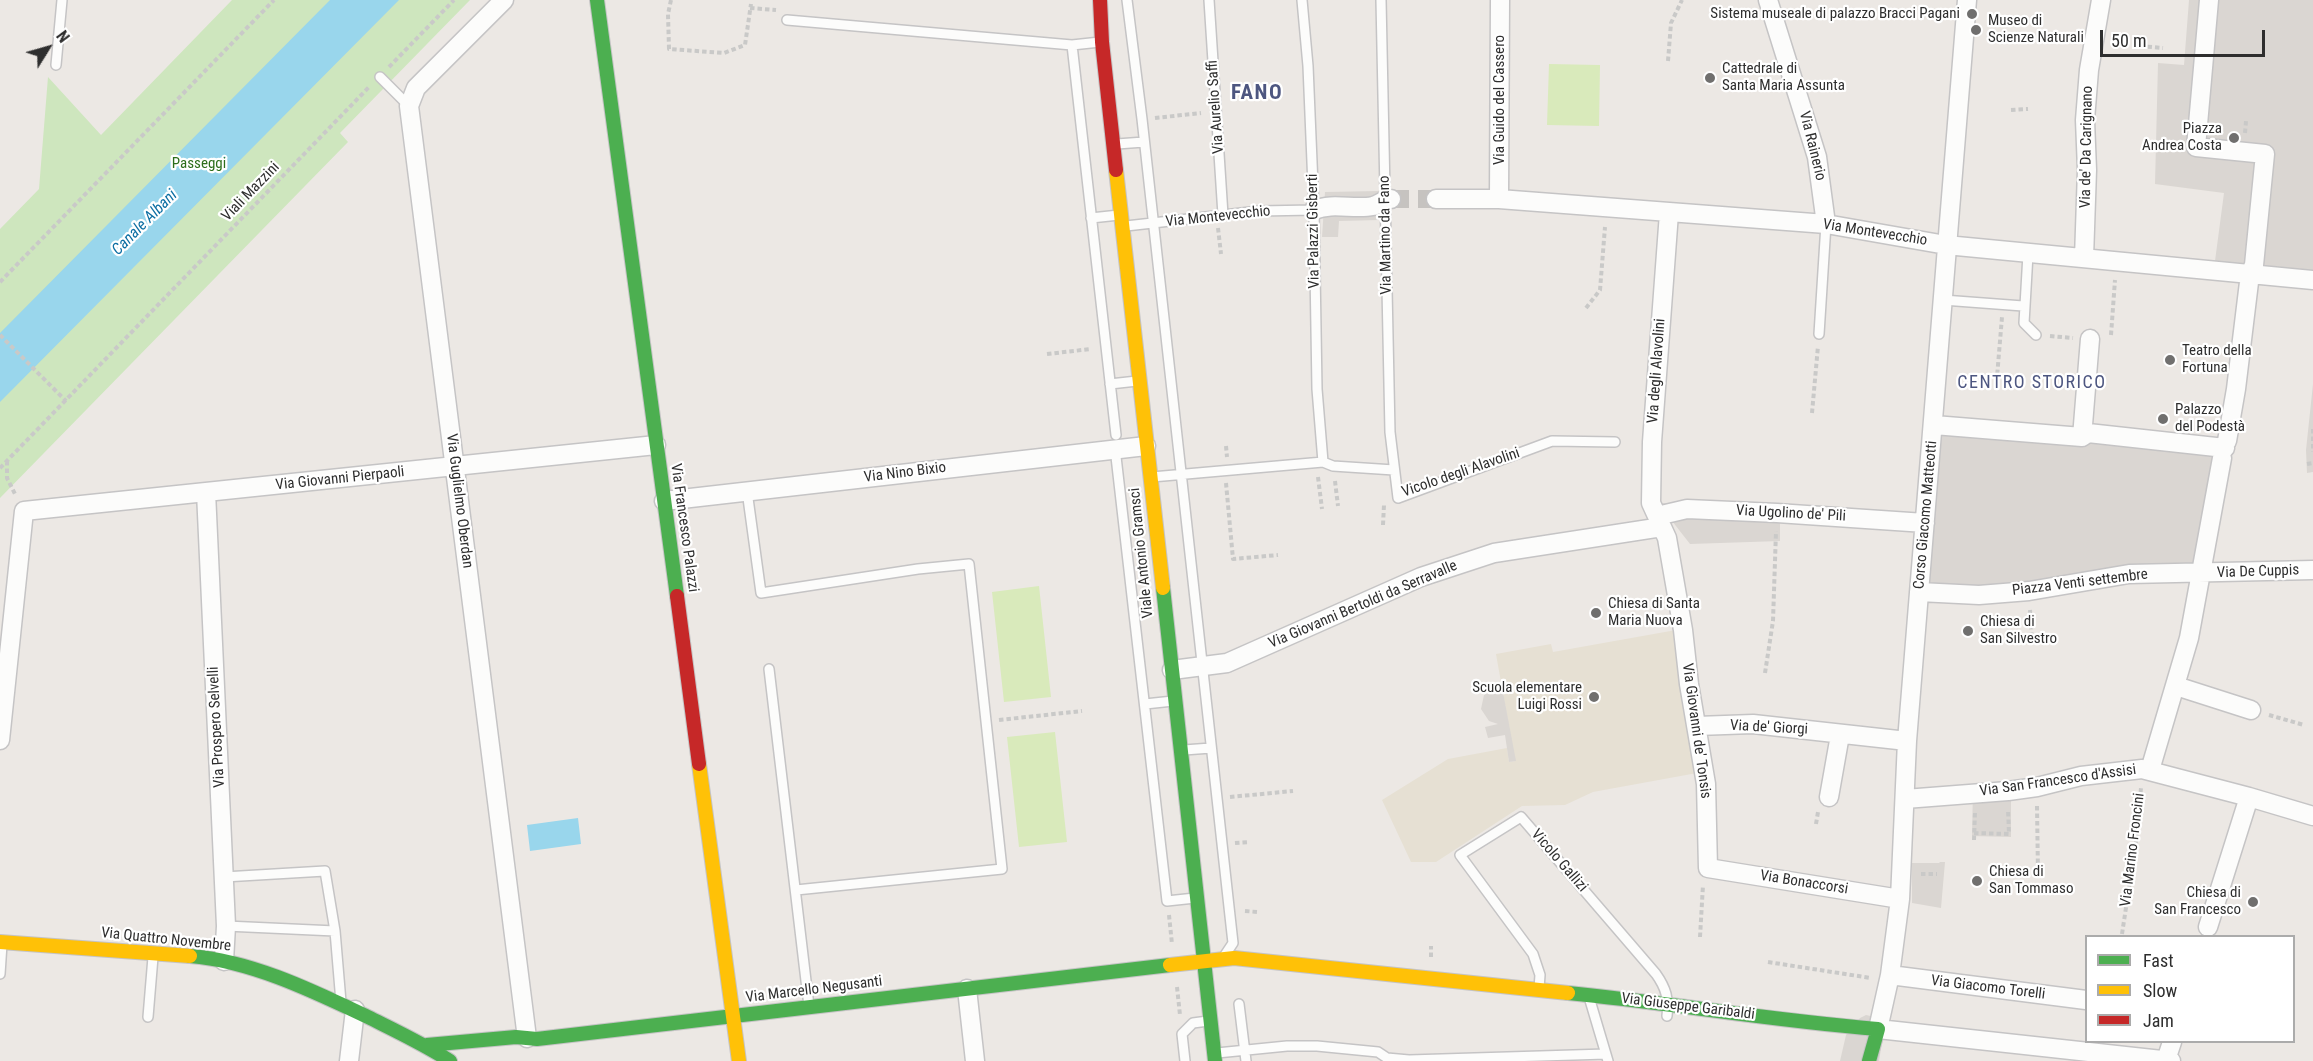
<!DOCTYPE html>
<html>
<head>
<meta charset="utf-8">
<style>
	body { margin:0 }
	#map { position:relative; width:2313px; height:1061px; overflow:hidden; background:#ece8e4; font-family:"Roboto Condensed",sans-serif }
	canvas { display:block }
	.legend { position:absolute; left:2085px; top:935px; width:210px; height:108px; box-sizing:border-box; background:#fff; border:2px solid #ababab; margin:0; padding:8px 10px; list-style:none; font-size:18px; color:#2e2e2e }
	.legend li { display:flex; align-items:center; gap:12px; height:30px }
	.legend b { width:30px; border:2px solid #ababab }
	.north { position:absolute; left:18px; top:18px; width:60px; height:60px; -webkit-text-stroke:4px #fff; paint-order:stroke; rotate:53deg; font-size:16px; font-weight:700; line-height:24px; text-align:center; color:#2e2e2e }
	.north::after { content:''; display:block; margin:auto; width:21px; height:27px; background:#2e2e2e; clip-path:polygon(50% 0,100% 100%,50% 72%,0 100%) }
	.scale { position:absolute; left:2100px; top:30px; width:165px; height:27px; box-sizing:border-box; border:3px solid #2e2e2e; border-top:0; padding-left:8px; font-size:18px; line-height:21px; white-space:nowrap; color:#2e2e2e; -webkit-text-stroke:4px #fff; paint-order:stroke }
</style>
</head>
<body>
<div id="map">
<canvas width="2313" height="1061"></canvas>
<ul class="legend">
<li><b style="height:8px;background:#4caf50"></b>Fast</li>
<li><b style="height:8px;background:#ffc107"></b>Slow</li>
<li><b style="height:8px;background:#c62828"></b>Jam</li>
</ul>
<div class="north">N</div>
<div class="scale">50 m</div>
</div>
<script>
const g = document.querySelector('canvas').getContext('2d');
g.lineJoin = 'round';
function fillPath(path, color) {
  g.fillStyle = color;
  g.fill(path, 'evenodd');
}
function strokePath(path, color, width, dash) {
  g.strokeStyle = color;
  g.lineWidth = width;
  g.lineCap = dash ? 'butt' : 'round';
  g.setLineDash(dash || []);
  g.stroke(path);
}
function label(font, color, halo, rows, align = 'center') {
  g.font = font + ' "Roboto Condensed",sans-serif';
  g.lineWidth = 4.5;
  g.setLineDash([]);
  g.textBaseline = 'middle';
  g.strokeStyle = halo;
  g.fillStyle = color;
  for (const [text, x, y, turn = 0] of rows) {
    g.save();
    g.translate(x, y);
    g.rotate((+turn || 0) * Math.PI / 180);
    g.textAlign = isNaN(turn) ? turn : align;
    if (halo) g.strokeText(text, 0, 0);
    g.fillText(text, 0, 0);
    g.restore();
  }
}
const education = new Path2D(`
	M 1676,630 L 1697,773 L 1593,792 L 1565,805 L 1522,806 L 1436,862 L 1411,862 L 1382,800 L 1448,759 L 1507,748 L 1509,762 L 1515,761 L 1496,654 L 1551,644 L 1553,652 Z`);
const green = new Path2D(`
	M 232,0 L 470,0 L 340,133 L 348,142 L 0,498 L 0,229 L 39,189 L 48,77 L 101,135 Z`);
const pitch = new Path2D(`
	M 1549,64 L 1600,65 L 1599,126 L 1547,125 Z
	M 1039,586 L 1051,697 L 1004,702 L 992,592 Z
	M 1055,732 L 1067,842 L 1019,847 L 1007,737 Z`);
const plaza = new Path2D(`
	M 2189,0 L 2313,0 L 2313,270 L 2215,261 L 2224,193 L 2155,184 L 2158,63 L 2184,65 Z
	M 1379,191 L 1380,220 L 1339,221 L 1338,237 L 1322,237 L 1325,192 Z
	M 2313,384 L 2313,472 L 2307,473 L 2306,450 Z
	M 1943,419 L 2088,443 L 2228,458 L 2208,581 L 2129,580 L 2034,599 L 1969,602 L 1926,599 Z
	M 1658,503 L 1780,507 L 1780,541 L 1690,544 Z
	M 1502,687 L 1516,761 L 1509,762 L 1505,735 L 1488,738 L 1485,727 L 1498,724 L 1489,721 L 1481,709 L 1484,695 L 1490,691 Z
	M 2011,785 L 2011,837 L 1972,836 L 1973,789 Z
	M 1940,862 L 1945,862 L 1941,908 L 1912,903 L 1912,863 L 1939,863 Z
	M 1866,1015 L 1893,1021 L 1883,1037 L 1879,1061 L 1840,1061 L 1846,1035 L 1860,1018 Z`);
const water = new Path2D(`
	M 330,0 L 399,0 L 0,402 L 0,333 Z
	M 578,818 L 581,844 L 530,851 L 527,825 Z`);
const streetTunnel = new Path2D(`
	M 1391,199 L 1436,199`);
const path = new Path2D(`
	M 671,0 L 668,14 L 669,49 L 724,53 L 745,45 L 751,4
	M 750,8 L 776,10
	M 2140,46 L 2163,48
	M 1668,61 L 1671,23 L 1682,0
	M 389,67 L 454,0
	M 2011,110 L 2028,109
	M 1155,118 L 1201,113
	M 2245,133 L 2246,121
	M 1218,228 L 1221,254
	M 0,282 L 274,0
	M 1586,308 L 1600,290 L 1605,227
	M 0,335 L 66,401
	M 2111,335 L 2115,280
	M 2050,336 L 2073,338
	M 1047,354 L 1091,349
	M 1996,389 L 2002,317
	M 1812,413 L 1818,346
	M 2313,429 L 2313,452
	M 1226,446 L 1227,457
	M 7,461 L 7,478 L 16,496
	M 2307,464 L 2313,463
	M 0,468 L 369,87
	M 1318,477 L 1322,509
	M 1335,481 L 1338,506
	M 1226,483 L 1233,559 L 1278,555
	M 1383,525 L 1384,505
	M 2030,610 L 2032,640
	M 1765,673 L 1773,621 L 1776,531
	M 2269,715 L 2304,725
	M 999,720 L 1082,711
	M 1230,797 L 1293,791
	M 2037,806 L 2038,875
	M 1816,824 L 1818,812
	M 1974,833 L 2009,834 L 2008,809
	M 1974,840 L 1975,812
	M 1235,843 L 1249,842
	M 1921,874 L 1937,874
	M 1245,911 L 1257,912
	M 1169,915 L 1172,944
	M 2122,934 L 2136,842 L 2141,788
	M 1700,937 L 1703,885
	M 1431,957 L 1431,946
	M 1768,962 L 1871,978
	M 1177,987 L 1180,1015`);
const lane = new Path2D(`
	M 1127,0 L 1142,119 L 1233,943 L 1225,955
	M 1209,0 L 1223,215
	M 1302,0 L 1308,66 L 1314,210 L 1317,389 L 1323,462
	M 1381,0 L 1390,432 L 1398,498 L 1552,441 L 1615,442
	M 787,20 L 1072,45 L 1100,42
	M 1072,45 L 1116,435
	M 56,65 L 62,0
	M 380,77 L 409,106
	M 1117,144 L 1144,142
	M 1091,218 L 1119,215
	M 1126,226 L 1259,211 L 1314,210
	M 2028,254 L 2024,323 L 2036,335
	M 1943,300 L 2023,306
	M 1819,334 L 1826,224
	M 1110,384 L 1137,381
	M 1115,448 L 1167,901 L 1195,898
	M 1152,477 L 1323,462 L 1333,466 L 1394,470
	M 747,491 L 761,593 L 918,569 L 969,564 L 1002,869 L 796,890
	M 769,669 L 809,1006
	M 1145,704 L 1173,701
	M 1184,750 L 1211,748
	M 224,877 L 325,871 L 335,931 L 341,1002
	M 226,926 L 335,931
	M 0,974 L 2,944
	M 1539,988 L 1540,975 L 1533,954 L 1460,855 L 1521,817 L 1656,974 C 1666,988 1669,999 1667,1016
	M 1589,997 L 1608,1061
	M 1239,1004 L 1246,1061
	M 148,1017 L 153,957
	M 1217,1053 L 1287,1046 L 1317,1046 L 1378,1052 L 1387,1058 L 1409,1060 L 1606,1054
	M 1185,1061 L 1182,1034 L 1193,1023 L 1208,1021`);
const street = new Path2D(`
	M 504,0 L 416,88 L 409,106 L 527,1038
	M 1768,0 L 1817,157 L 1826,224
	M 1967,0 L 1907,741 L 1900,899 L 1890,975 L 1878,1029 L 2171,1061
	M 2209,0 L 2196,147 L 2265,154 L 2254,265 L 2250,274 L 2236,389 L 2227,441
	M 1436,199 L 1499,199 L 1826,224 L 1946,245 L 2313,280
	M 1499,199 L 1500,0
	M 1314,210 C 1333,202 1354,210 1373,206 C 1380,204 1384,199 1391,199
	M 1669,213 L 1652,442 L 1651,503 L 1667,538 L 1683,630 L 1689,684 L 1706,784 L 1708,868 L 1900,899
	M 2084,258 L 2087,170 L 2085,120 L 2089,70 L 2101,0
	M 1934,425 L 2082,437
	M 2082,437 L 2088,433 L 2225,448
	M 2082,437 L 2090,339
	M 206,492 L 226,926 L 224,961
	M 664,501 L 1146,446
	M 1657,516 L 1687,509 L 1777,513 L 1925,523
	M 1919,592 L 1979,595 L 2029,591 L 2129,574 L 2313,570
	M 1172,670 L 1227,663 L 1421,577 L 1494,553 L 1662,527
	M 2176,686 L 2251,710
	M 1697,726 L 1753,724 L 1907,741
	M 0,740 L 24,511 L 656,445
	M 2150,770 L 2189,638 L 2222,458
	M 1829,797 L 1840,735
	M 1905,799 L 2008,791 L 2037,787 L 2081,776 L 2142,769 L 2249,797 L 2313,816
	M 2208,927 L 2249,797
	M 1890,975 L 2086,1000
	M 967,989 L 975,1061
	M 2166,1060 L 2172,1042
	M 349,1061 L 355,1010`);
const fast = new Path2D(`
	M 597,0 L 677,596
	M 1163,588 L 1215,1061
	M 190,956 C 252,961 313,991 368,1017 C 396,1031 424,1044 450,1061
	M 1568,993 C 1672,1003 1774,1021 1878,1029 L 1869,1061
	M 427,1045 L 516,1037 L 537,1039 L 1170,965`);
const slow = new Path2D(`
	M 1116,170 L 1163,588
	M 699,764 L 739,1061
	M 0,942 L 190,956
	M 1170,965 L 1234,958 L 1568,993`);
const jam = new Path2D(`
	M 1100,0 L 1102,42 L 1116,170
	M 677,596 L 699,764`);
const markers = [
	[1972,14,6,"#706f6e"],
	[1976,30,6,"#706f6e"],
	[1710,78,6,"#706f6e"],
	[2234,138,6,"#706f6e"],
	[2170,360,6,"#706f6e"],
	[2163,419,6,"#706f6e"],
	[1596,613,6,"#706f6e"],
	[1968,631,6,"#706f6e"],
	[1594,697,6,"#706f6e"],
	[1977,881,6,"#706f6e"],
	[2253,902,6,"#706f6e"]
];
const poiNames = [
	["Sistema museale di palazzo Bracci Pagani",1960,14,"right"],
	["Museo di",1988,21],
	["Scienze Naturali",1988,38],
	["Cattedrale di",1722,69],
	["Santa Maria Assunta",1722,86],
	["Piazza",2222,129,"right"],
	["Andrea Costa",2222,146,"right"],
	["Teatro della",2182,351],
	["Fortuna",2182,368],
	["Palazzo",2175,410],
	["del Podestà",2175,427],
	["Chiesa di Santa",1608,604],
	["Maria Nuova",1608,621],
	["Chiesa di",1980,622],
	["San Silvestro",1980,639],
	["Scuola elementare",1582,688,"right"],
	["Luigi Rossi",1582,705,"right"],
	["Chiesa di",1989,872],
	["San Tommaso",1989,889],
	["Chiesa di",2241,893,"right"],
	["San Francesco",2241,910,"right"]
];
const streetNames = [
	["Via Guido del Cassero",1500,100,-90],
	["Via Aurelio Saffi",1216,107,-94],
	["Via Rainerio",1812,146,76],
	["Via de' Da Carignano",2087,147,-89],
	["Viali Mazzini",251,192,-46],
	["Via Montevecchio",1218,217,-6],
	["Via Palazzi Gisberti",1314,231,-91],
	["Via Montevecchio",1875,233,9],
	["Via Martino da Fano",1386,235,-91],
	["Via degli Alavolini",1657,371,-86],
	["Via Nino Bixio",905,473,-7],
	["Vicolo degli Alavolini",1461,473,-19],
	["Via Giovanni Pierpaoli",340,479,-6],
	["Via Guglielmo Oberdan",459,501,83],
	["Via Ugolino de' Pili",1791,514,3],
	["Corso Giacomo Matteotti",1926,515,-85],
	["Via Francesco Palazzi",684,528,82],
	["Viale Antonio Gramsci",1142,553,-96],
	["Via De Cuppis",2258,572,-2],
	["Piazza Venti settembre",2080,583,-7],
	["Via Giovanni Bertoldi da Serravalle",1363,605,-23],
	["Via Prospero Selvelli",217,727,-93],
	["Via de' Giorgi",1769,728,3],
	["Via Giovanni de' Tonsis",1696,731,82],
	["Via San Francesco d'Assisi",2058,781,-8],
	["Via Marino Froncini",2133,850,-83],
	["Vicolo Gallizi",1559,861,49],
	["Via Bonaccorsi",1804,883,9],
	["Via Quattro Novembre",166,940,6],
	["Via Giacomo Torelli",1988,988,7],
	["Via Marcello Negusanti",814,990,-7],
	["Via Giuseppe Garibaldi",1688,1007,7]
];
const parkNames = [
	["Passeggi",199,164]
];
const waterNames = [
	["Canale Albani",145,223,-45]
];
const quarterNames = [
	["CENTRO STORICO",2032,383]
];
const districtNames = [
	["FANO",1257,94]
];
fillPath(education, '#e6e0d3');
fillPath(green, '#cee6be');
fillPath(pitch, '#d9eabb');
fillPath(plaza, '#dad6d2');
fillPath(water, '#99d6ec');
strokePath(streetTunnel, '#c6c3c0', 18, [18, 9]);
strokePath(lane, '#c5c4c5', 12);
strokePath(street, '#c5c4c5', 21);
strokePath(fast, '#c5c4c5', 16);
strokePath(slow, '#c5c4c5', 16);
strokePath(jam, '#c5c4c5', 16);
strokePath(path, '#c9c9c8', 4, [4.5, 3]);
strokePath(lane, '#fcfcfb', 9);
strokePath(street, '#fcfcfb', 18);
strokePath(fast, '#4caf50', 14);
strokePath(slow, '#ffc107', 14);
strokePath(jam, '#c62828', 14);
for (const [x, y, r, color] of markers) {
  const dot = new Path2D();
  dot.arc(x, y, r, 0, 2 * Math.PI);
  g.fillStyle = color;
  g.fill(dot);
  strokePath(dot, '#fff', 2);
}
label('15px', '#2e2e2e', '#fff', poiNames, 'left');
label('15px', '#2e2e2e', '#fff', streetNames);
label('15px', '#2c6e1b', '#fff', parkNames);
label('italic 16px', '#0d6fa3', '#fff', waterNames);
g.letterSpacing = '1.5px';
label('18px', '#4d5680', '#fff', quarterNames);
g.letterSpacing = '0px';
g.letterSpacing = '1.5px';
label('bold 21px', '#4d5680', '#fff', districtNames);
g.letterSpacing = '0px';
</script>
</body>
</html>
